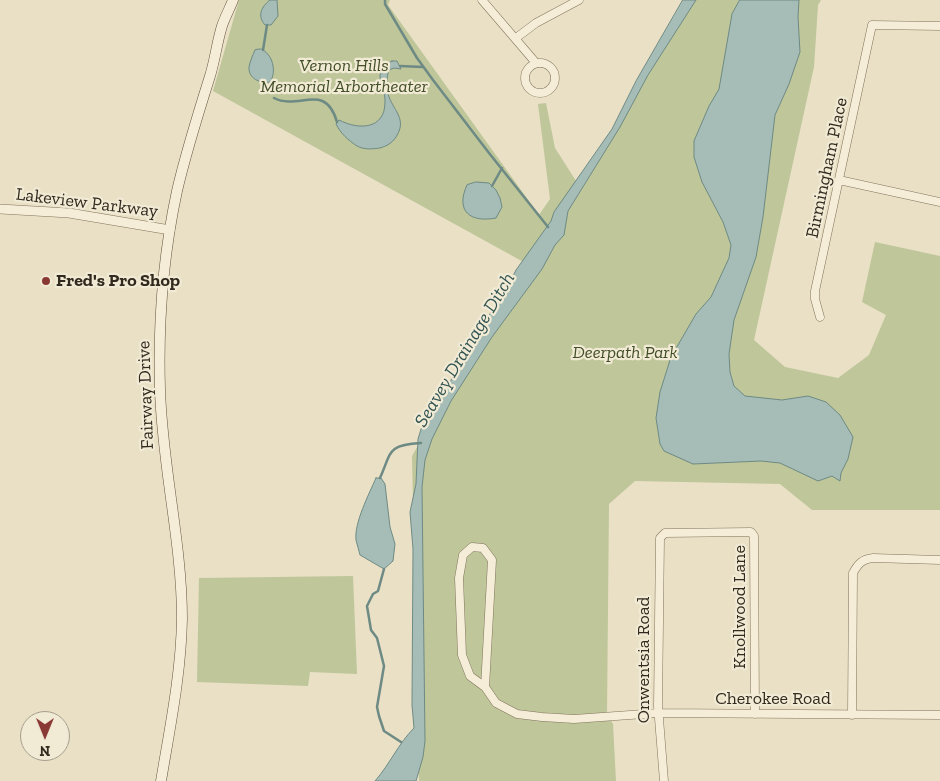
<!DOCTYPE html>
<html>
<head>
<meta charset="utf-8">
<style>
	body { margin:0 }
	#map { position:relative; width:940px; height:781px; overflow:hidden; background:#e9e0c5; font-family:"Zilla Slab",serif }
	canvas { display:block }
	.north { position:absolute; left:20px; top:711px; width:50px; height:50px; box-sizing:border-box; background:#f1ead4; border:1px solid #a59d8c; border-radius:50%; rotate:180deg; font-size:14px; font-weight:700; line-height:20px; text-align:center; color:#332a1f }
	.north::after { content:''; display:block; margin:auto; width:18px; height:22px; background:#8a3834; clip-path:polygon(50% 0,100% 100%,50% 72%,0 100%) }
</style>
</head>
<body>
<div id="map">
<canvas width="940" height="781"></canvas>
<div class="north">N</div>
</div>
<script>
const g = document.querySelector('canvas').getContext('2d');
g.lineJoin = 'round';
function fillPath(path, color) {
  g.fillStyle = color;
  g.fill(path, 'evenodd');
}
function strokePath(path, color, width, dash) {
  g.strokeStyle = color;
  g.lineWidth = width;
  g.lineCap = dash ? 'butt' : 'round';
  g.setLineDash(dash || []);
  g.stroke(path);
}
function label(font, color, halo, rows, align = 'center') {
  g.font = font + ' "Zilla Slab",serif';
  g.lineWidth = 4.5;
  g.setLineDash([]);
  g.textBaseline = 'middle';
  g.strokeStyle = halo;
  g.fillStyle = color;
  for (const [text, x, y, turn = 0] of rows) {
    g.save();
    g.translate(x, y);
    g.rotate((+turn || 0) * Math.PI / 180);
    g.textAlign = isNaN(turn) ? turn : align;
    if (halo) g.strokeText(text, 0, 0);
    g.fillText(text, 0, 0);
    g.restore();
  }
}
const green = new Path2D(`
	M 239,0 L 390,0 L 388,5 L 539,215 L 550,199 L 538,104 L 546,103 L 555,148 L 578,184 L 692,0 L 821,0 L 818,5 L 814,67 L 754,340 L 785,367 L 838,378 L 869,355 L 886,315 L 862,302 L 875,242 L 940,256 L 940,510 L 812,510 L 780,484 L 635,481 L 609,504 L 607,714 L 613,724 L 616,781 L 419,781 L 412,456 L 473,349 L 529,265 L 213,91 Z
	M 353,576 L 357,674 L 310,672 L 308,686 L 197,682 L 199,578 Z`);
const water = new Path2D(`
	M 270,0 L 277,0 L 278,16 L 271,25 L 265,25 C 257,16 261,7 270,0 Z
	M 683,0 L 696,0 L 648,75 L 620,127 L 568,211 L 564,235 L 555,245 L 542,269 L 492,337 L 451,401 L 432,439 L 425,460 L 422,487 L 425,741 L 423,757 L 416,781 L 375,781 C 390,764 398,744 414,728 L 412,705 L 413,549 L 410,512 L 416,484 L 418,439 L 422,426 L 431,410 L 436,405 L 446,389 L 474,339 L 509,284 L 516,270 L 551,221 L 554,212 L 612,129 L 636,81 Z
	M 740,0 L 799,0 L 798,17 L 800,52 L 789,84 L 775,115 L 763,217 L 756,257 L 734,320 L 729,354 L 730,372 L 734,386 L 745,396 L 782,400 L 808,396 L 826,402 L 840,415 L 853,437 L 848,459 L 841,473 L 840,481 L 832,476 L 818,481 L 780,463 L 761,461 L 693,464 L 664,451 L 660,444 L 656,418 L 660,392 L 671,357 L 696,314 L 711,297 L 729,258 L 731,245 L 723,222 L 702,182 L 694,157 L 694,141 L 709,106 L 719,89 L 732,14 Z
	M 261,49 C 273,54 277,72 270,82 C 260,84 248,78 249,67 C 250,61 253,55 255,50 Z
	M 392,61 L 397,61 L 401,69 L 394,68 L 389,70 C 386,79 386,89 389,97 C 395,112 407,120 396,137 C 392,143 387,146 380,148 C 373,149 364,150 357,146 C 348,140 341,134 336,124 L 339,120 C 358,130 385,130 385,102 C 386,92 377,81 381,71 C 383,65 387,64 392,61 Z
	M 476,182 L 489,183 L 496,190 L 500,198 L 502,207 L 496,218 C 470,223 455,211 467,185 Z
	M 376,478 L 381,478 L 385,484 L 390,527 L 395,544 L 393,561 L 384,569 L 360,555 C 359,550 357,545 356,540 C 354,523 369,494 376,478 Z`);
const stream = new Path2D(`
	M 385,0 L 385,4 L 417,58 L 433,80 L 489,153 L 548,227
	M 263,50 L 267,25
	M 400,66 L 423,67
	M 274,98 C 299,111 325,81 337,122
	M 492,186 L 502,168
	M 380,478 C 392,451 387,445 421,443
	M 384,569 L 378,591 L 373,594 L 367,606 L 371,630 L 377,638 L 384,666 L 377,707 L 379,716 L 384,731 L 401,742`);
const minor = new Path2D(`
	M 482,0 L 536,63
	M 516,38 L 536,23 L 579,0
	M525 78a15 15 0 1 1 30 0a15 15 0 1 1-30 0Z
	M 839,180 L 940,202
	M 820,317 L 815,299 L 815,291 L 872,25 L 940,26
	M 485,687 L 470,676 L 462,655 L 459,578 L 463,555 L 472,547 L 483,548 L 492,560 L 485,687 L 496,703 L 517,714 L 542,717 L 574,719 L 658,713 L 940,715
	M 852,715 L 853,573 C 858,564 862,559 873,558 L 940,560
	M 664,781 L 658,706 L 660,538 L 665,533 L 751,532 L 754,536 L 755,714`);
const tertiary = new Path2D(`
	M 0,209 L 69,213 L 170,230`);
const secondary = new Path2D(`
	M 161,781 C 170,727 181,674 182,619 C 182,542 162,466 160,389 C 158,323 163,256 177,191 C 186,152 198,114 210,76 C 215,60 217,42 222,26 C 225,17 230,8 233,0`);
const markers = [
	[46,281,5,"#8a3834"]
];
const parkNames = [
	["Vernon Hills",344,66],
	["Memorial Arbortheater",344,87],
	["Deerpath Park",625,353]
];
const streetNames = [
	["Birmingham Place",827,168,-78],
	["Lakeview Parkway",87,203,7],
	["Fairway Drive",146,395,-92],
	["Knollwood Lane",740,607,-90],
	["Onwentsia Road",644,660,-90],
	["Cherokee Road",773,699]
];
const poiNames = [
	["Fred's Pro Shop",56,281]
];
const waterNames = [
	["Seavey Drainage Ditch",465,350,-59]
];
fillPath(green, '#bec69a');
fillPath(water, '#a6bdb7');
strokePath(water, '#6e8a84', 1);
strokePath(stream, '#6e8a84', 2.5);
strokePath(minor, '#82735d', 9);
strokePath(tertiary, '#82735d', 10);
strokePath(secondary, '#645440', 11);
strokePath(minor, '#f5edd7', 8);
strokePath(tertiary, '#f5edd7', 9);
strokePath(secondary, '#f5edd7', 10);
for (const [x, y, r, color] of markers) {
  const dot = new Path2D();
  dot.arc(x, y, r, 0, 2 * Math.PI);
  g.fillStyle = color;
  g.fill(dot);
  strokePath(dot, '#f1ead4', 2);
}
label('italic 18px', '#424e28', '#f1ead4', parkNames);
label('18px', '#332a1f', '#f1ead4', streetNames);
label('bold 18px', '#332a1f', '#f1ead4', poiNames, 'left');
label('italic 19px', '#305251', '#f1ead4', waterNames);
</script>
</body>
</html>
